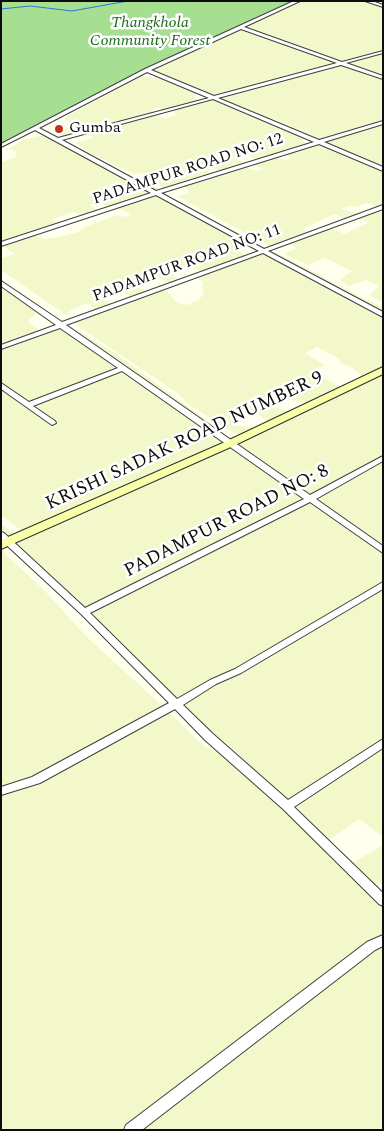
<!DOCTYPE html>
<html>
<head>
<meta charset="utf-8">
<style>
	body { margin:0 }
	#map { position:relative; width:384px; height:1131px; overflow:hidden; background:#ffffed; font-family:Spectral,serif }
	canvas { display:block }
	.frame { position:absolute; inset:0; border:2px solid #0d0d0d; pointer-events:none }
</style>
</head>
<body>
<div id="map">
<canvas width="384" height="1131"></canvas>
<div class="frame"></div>
</div>
<script>
const g = document.querySelector('canvas').getContext('2d');
g.lineJoin = 'round';
function fillPath(path, color) {
  g.fillStyle = color;
  g.fill(path, 'evenodd');
}
function strokePath(path, color, width, dash) {
  g.strokeStyle = color;
  g.lineWidth = width;
  g.lineCap = dash ? 'butt' : 'round';
  g.setLineDash(dash || []);
  g.stroke(path);
}
function label(font, color, halo, rows, align = 'center') {
  g.font = font + ' Spectral,serif';
  g.lineWidth = 5;
  g.setLineDash([]);
  g.textBaseline = 'middle';
  g.strokeStyle = halo;
  g.fillStyle = color;
  for (const [text, x, y, turn = 0] of rows) {
    g.save();
    g.translate(x, y);
    g.rotate((+turn || 0) * Math.PI / 180);
    g.textAlign = isNaN(turn) ? turn : align;
    if (halo) g.strokeText(text, 0, 0);
    g.fillText(text, 0, 0);
    g.restore();
  }
}
const farmland = new Path2D(`
	M 301,1 L 383,1 L 383,165 L 379,164 L 383,166 L 383,206 L 378,207 L 367,203 L 356,207 L 349,206 L 341,209 L 359,214 L 346,219 L 335,214 L 302,229 L 309,233 L 271,247 L 177,196 L 187,194 L 189,191 L 183,186 L 245,167 L 257,171 L 263,169 L 253,165 L 275,157 L 286,160 L 292,158 L 285,154 L 319,141 L 310,133 L 274,119 L 261,117 L 148,70 Z
	M 162,75 L 198,92 L 193,97 L 198,100 L 164,110 L 158,108 L 150,110 L 156,113 L 65,138 L 57,133 L 73,124 L 64,119 L 71,114 L 140,76 L 152,78 Z
	M 214,98 L 260,118 L 270,119 L 308,133 L 302,140 L 307,145 L 259,160 L 245,155 L 238,160 L 247,164 L 222,172 L 213,168 L 207,171 L 214,175 L 166,190 L 155,183 L 169,177 L 154,172 L 134,174 L 90,153 L 76,143 L 93,138 L 89,133 L 156,115 L 166,119 L 177,114 L 171,110 Z
	M 52,134 L 127,174 L 161,190 L 111,208 L 97,202 L 90,205 L 99,211 L 82,216 L 74,212 L 53,219 L 56,225 L 1,242 L 1,163 L 16,157 L 17,151 L 8,149 L 25,139 Z
	M 163,193 L 255,242 L 238,250 L 245,256 L 202,272 L 188,266 L 183,269 L 174,276 L 182,281 L 171,284 L 161,278 L 144,281 L 136,286 L 148,292 L 133,297 L 121,292 L 104,299 L 113,306 L 97,311 L 89,304 L 84,304 L 71,310 L 66,315 L 1,270 L 1,258 L 15,254 L 1,245 L 34,235 L 43,239 L 54,238 L 78,232 L 84,227 L 118,215 L 123,217 L 132,215 L 118,208 Z
	M 376,211 L 383,214 L 383,303 L 369,295 L 379,286 L 366,280 L 349,286 L 340,280 L 352,271 L 325,258 L 308,265 L 284,254 L 296,248 L 289,243 L 329,228 L 345,234 L 369,222 L 355,218 Z
	M 269,251 L 277,253 L 383,308 L 383,369 L 364,378 L 351,367 L 340,363 L 339,359 L 317,347 L 305,353 L 325,365 L 311,371 L 342,388 L 311,403 L 291,400 L 283,392 L 271,389 L 263,403 L 289,412 L 269,423 L 256,412 L 243,415 L 234,420 L 238,426 L 253,428 L 241,435 L 233,432 L 188,404 L 177,393 L 74,323 L 165,289 L 177,303 L 187,305 L 198,300 L 204,294 L 202,288 L 203,282 L 196,278 Z
	M 1,279 L 45,309 L 38,312 L 28,321 L 40,331 L 1,345 Z
	M 68,325 L 115,353 L 232,439 L 26,534 L 1,515 L 1,349 Z
	M 383,374 L 383,837 L 359,819 L 328,841 L 233,749 L 225,742 L 207,736 L 10,546 L 89,512 Z
	M 1,523 L 19,539 L 3,546 L 5,554 L 43,589 L 86,636 L 171,714 L 192,735 L 207,748 L 224,749 L 383,907 L 383,1130 L 1,1130 Z
	M 383,845 L 383,883 L 376,887 L 352,863 Z`);
const forest = new Path2D(`
	M 1,1 L 296,1 C 196,47 97,91 1,146 Z`);
const stream = new Path2D(`
	M 1,9 L 30,6 L 72,11 L 128,1`);
const street = new Path2D(`
	M 294,1 L 300,1 L 244,27 L 342,62 L 383,51 L 383,53 L 346,63 L 383,76 L 383,79 L 341,65 L 218,98 L 319,140 L 383,121 L 383,124 L 324,142 L 383,167 L 383,171 L 319,144 L 161,193 L 264,249 L 383,205 L 383,209 L 268,251 L 383,312 L 383,317 L 263,253 L 66,325 L 310,495 L 383,456 L 383,461 L 316,499 L 383,546 L 383,553 L 310,502 L 90,613 L 177,699 L 210,680 L 235,669 L 383,582 L 383,589 L 241,673 L 216,684 L 183,705 L 213,734 L 288,800 L 383,739 L 383,748 L 294,807 L 383,893 L 383,906 L 379,904 L 283,809 L 205,740 L 175,709 L 40,783 L 1,795 L 1,787 L 32,777 L 169,703 L 81,614 L 1,540 L 1,532 L 4,533 L 85,608 L 304,499 L 122,371 L 33,406 L 55,421 L 56,423 L 52,425 L 1,389 L 1,383 L 29,402 L 118,368 L 60,328 L 1,349 L 1,345 L 56,325 L 1,286 L 1,281 L 62,322 L 259,251 L 156,195 L 1,246 L 1,242 L 151,193 L 35,130 L 1,147 L 1,144 L 145,69 ZM 241,29 L 337,63 L 214,96 L 151,70 ZM 147,72 L 209,98 L 58,138 L 39,128 ZM 213,99 L 314,142 L 156,191 L 62,140 Z
	M 365,1 L 372,1 L 383,5 L 383,7 Z
	M 383,935 L 383,946 L 375,950 L 142,1130 L 124,1130 L 126,1125 L 367,942 Z`);
const secondary = new Path2D(`
	M 383,367 L 383,374 L 233,446 L 1,549 L 1,540 L 225,442 Z`);
const markers = [
	[59,129,5,"#c9311a"]
];
const farParknames = [
	["Thangkhola",150,24],
	["Community Forest",150,42]
];
const farPoinames = [
	["Gumba",69,129]
];
const farStreetnames = [
	["PADAMPUR ROAD NO: 12",188,170,-18],
	["PADAMPUR ROAD NO: 11",187,264,-20]
];
const streetNames = [
	["KRISHI SADAK ROAD NUMBER 9",185,442,-25],
	["PADAMPUR ROAD NO: 8",227,522,-27]
];
fillPath(farmland, '#f3f8cb');
fillPath(forest, '#a6df91');
strokePath(stream, '#2e76d8', 1);
strokePath(street, '#404040', 2);
strokePath(secondary, '#2f2f2f', 2);
fillPath(street, '#fff');
fillPath(secondary, '#f9ffa8');
for (const [x, y, r, color] of markers) {
  const dot = new Path2D();
  dot.arc(x, y, r, 0, 2 * Math.PI);
  g.fillStyle = color;
  g.fill(dot);
  strokePath(dot, '#fff', 2);
}
label('italic 16px', '#1a6a18', '#fff', farParknames);
label('16px', '#0d0d0d', '#fff', farPoinames, 'left');
label('16px', '#0d0d0d', '#fff', farStreetnames);
label('19px', '#0d0d0d', '#fff', streetNames);
</script>
</body>
</html>
